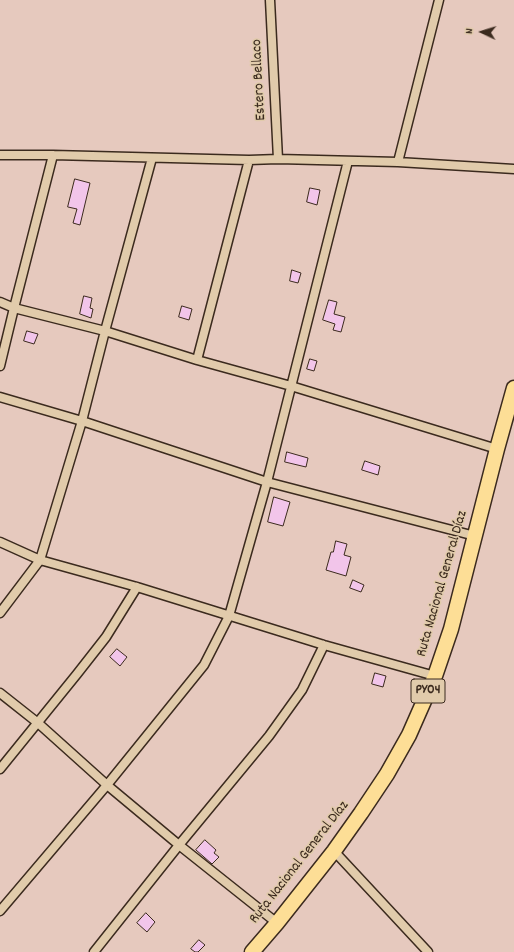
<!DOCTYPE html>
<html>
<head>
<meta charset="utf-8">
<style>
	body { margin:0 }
	#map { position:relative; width:514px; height:952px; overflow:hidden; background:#e6c9be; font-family:Dekko,sans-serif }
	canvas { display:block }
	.north { position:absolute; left:462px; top:12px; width:40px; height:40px; -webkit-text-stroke:3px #e1cbab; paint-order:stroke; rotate:274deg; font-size:11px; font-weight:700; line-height:16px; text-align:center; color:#3b2a1e }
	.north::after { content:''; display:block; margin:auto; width:14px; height:18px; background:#3b2a1e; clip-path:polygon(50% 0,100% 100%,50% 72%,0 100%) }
</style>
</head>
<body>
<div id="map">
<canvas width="514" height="952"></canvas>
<div class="north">N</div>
</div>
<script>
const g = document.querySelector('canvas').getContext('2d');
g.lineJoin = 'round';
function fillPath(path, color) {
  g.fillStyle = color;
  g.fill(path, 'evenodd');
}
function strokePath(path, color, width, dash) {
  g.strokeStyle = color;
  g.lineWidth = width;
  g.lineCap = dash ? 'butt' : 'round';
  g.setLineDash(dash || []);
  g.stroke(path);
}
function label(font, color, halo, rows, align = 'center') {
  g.font = font + ' Dekko,sans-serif';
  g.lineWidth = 3;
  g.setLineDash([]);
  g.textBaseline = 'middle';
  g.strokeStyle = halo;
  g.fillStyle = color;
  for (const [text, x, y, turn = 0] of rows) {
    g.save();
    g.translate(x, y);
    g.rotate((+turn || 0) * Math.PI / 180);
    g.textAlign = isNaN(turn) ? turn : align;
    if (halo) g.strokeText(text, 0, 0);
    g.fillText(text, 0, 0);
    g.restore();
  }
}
const building = new Path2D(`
	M 75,179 L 90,183 L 80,225 L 73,223 L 77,209 L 68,207 Z
	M 310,188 L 320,190 L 317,205 L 307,202 Z
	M 292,270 L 301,273 L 298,283 L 290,281 Z
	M 84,296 L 92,298 L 90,308 L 93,309 L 91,318 L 80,314 Z
	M 329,300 L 337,302 L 334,314 L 345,317 L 341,332 L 333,330 L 335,324 L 323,320 Z
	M 182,306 L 192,309 L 189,320 L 179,317 Z
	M 27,331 L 38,334 L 34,344 L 24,341 Z
	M 310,359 L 317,361 L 314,371 L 307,369 Z
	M 287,452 L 308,458 L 306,467 L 285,462 Z
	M 365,461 L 380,466 L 378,475 L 362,470 Z
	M 274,497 L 290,502 L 283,526 L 268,522 Z
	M 336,541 L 347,544 L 344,555 L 351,557 L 346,576 L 326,570 L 331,552 L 333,552 Z
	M 353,580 L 364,585 L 361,592 L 350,588 Z
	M 117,649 L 127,657 L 120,666 L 110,657 Z
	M 375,673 L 386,676 L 383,687 L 372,684 Z
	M 205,840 L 216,850 L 214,853 L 219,857 L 212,864 L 196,850 Z
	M 146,913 L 155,922 L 147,932 L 137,923 Z
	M 199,940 L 205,945 L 198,952 L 195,952 L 191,949 Z`);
const street = new Path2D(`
	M 270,0 L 278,159
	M 0,155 L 53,155 L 249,160 L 278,159 L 398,162 L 514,169
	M 398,162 L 439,0
	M 0,302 L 14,308 L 105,331 L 197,360 L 291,386 L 497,449
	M 197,360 L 249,160
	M 0,366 L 14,308 L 53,155
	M 0,397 L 82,421 L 267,482 L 475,536
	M 0,542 L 40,560 L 137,587 L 324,645 L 435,676
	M 0,613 L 40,560 L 82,421 L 105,331 L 152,158
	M 0,693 L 38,723 L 107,785 L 179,845 L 277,923
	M 0,769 L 77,674 L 106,637 L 137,587
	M 334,851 L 428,952
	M 0,911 L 107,785 L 204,665 L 229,616 L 267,482 L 348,161
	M 94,952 L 179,845 L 269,736 L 302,690 L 324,645`);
const highway = new Path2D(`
	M 252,952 L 277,923 L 334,851 L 361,813 L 387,774 L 409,735 L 435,676 L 451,629 L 497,449 L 514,388`);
const shields = [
	[428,691,34]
];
const shieldNames = [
	["PY04",428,691]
];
const streetNames = [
	["Estero Bellaco",260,80,-93],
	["Ruta Nacional General Díaz",443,584,-74],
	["Ruta Nacional General Díaz",300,863,-52]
];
fillPath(building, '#f2c5ea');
strokePath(building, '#3b2a1e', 1);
strokePath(street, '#3b2a1e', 11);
strokePath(highway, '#3b2a1e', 17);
strokePath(street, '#e1cbab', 8);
strokePath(highway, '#fdde96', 14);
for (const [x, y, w] of shields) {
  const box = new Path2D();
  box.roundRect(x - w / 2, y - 12, w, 24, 3);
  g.fillStyle = '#e1cbab';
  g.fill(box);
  strokePath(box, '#3b2a1e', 1);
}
label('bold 14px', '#3b2a1e', null, shieldNames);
label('15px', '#3b2a1e', '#e1cbab', streetNames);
</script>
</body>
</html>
